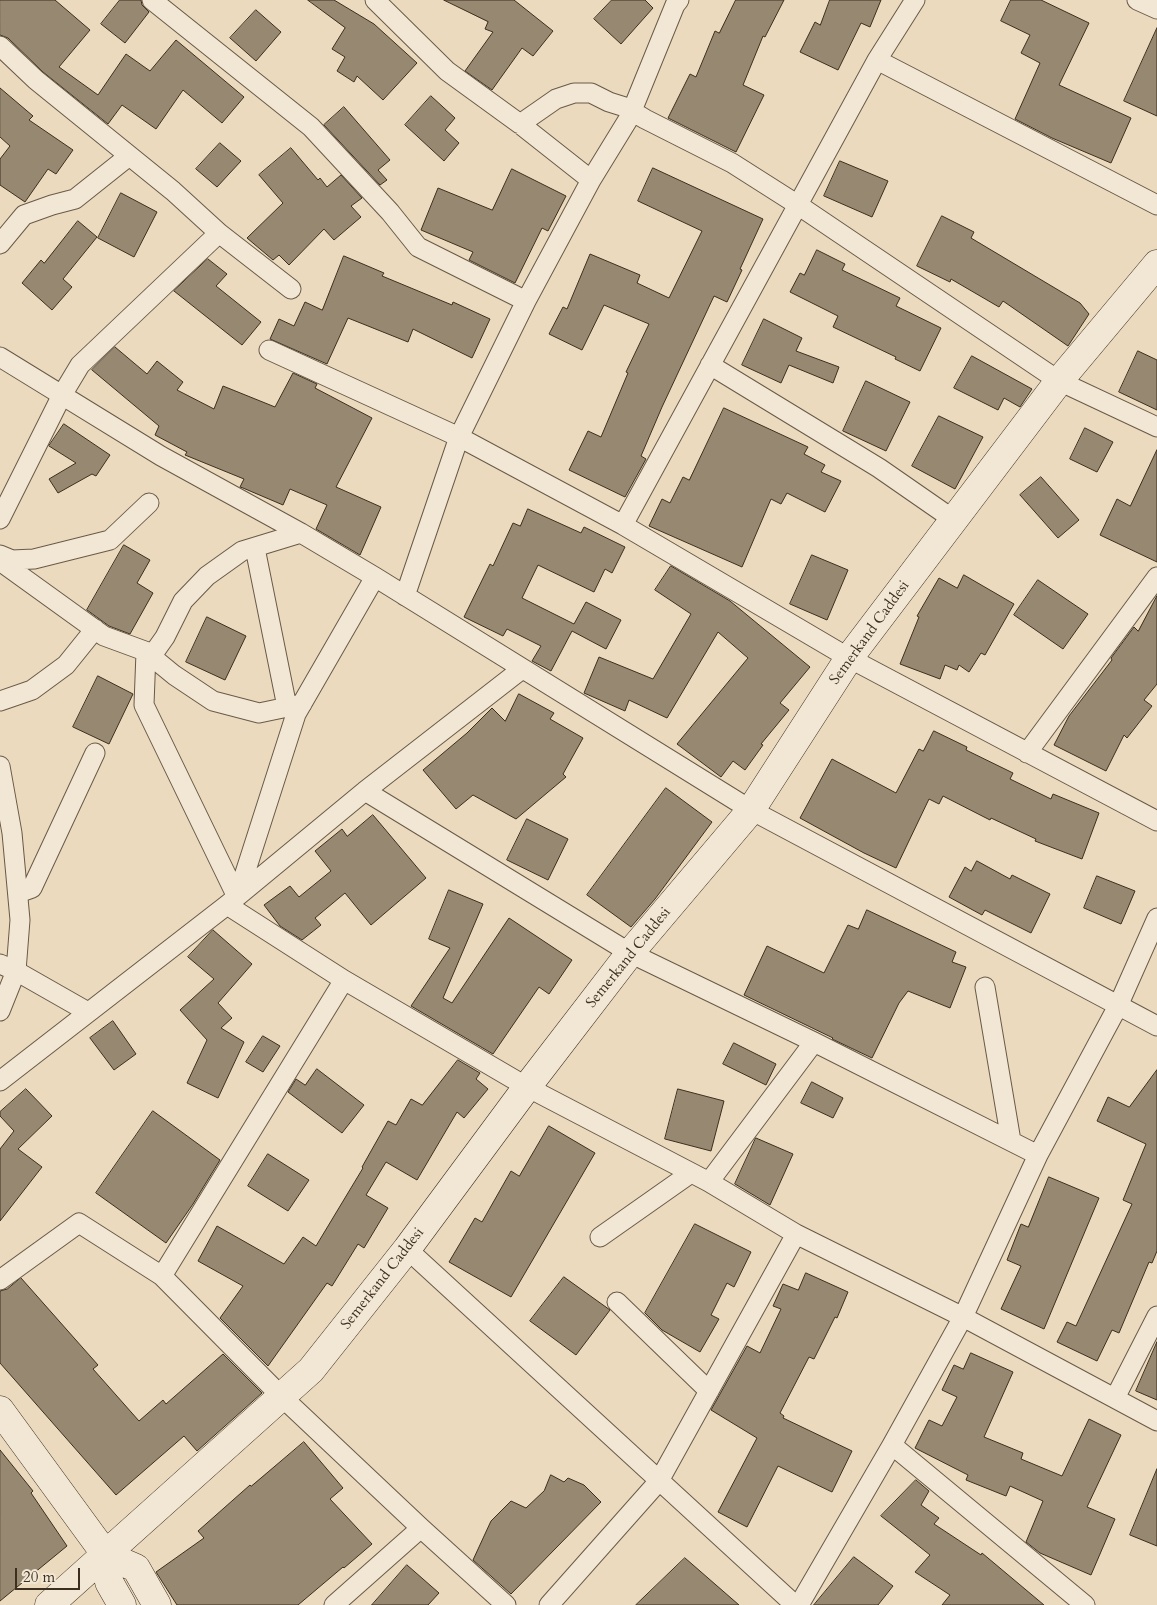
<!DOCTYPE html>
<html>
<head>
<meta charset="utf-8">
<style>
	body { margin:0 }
	#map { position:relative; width:1157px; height:1605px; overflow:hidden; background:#ebdabe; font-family:Cardo,serif }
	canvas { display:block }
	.scale { position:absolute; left:15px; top:1568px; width:65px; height:22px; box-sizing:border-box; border:2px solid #3d2f1f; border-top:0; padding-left:6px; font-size:15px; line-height:18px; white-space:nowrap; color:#3d2f1f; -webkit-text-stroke:4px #f2e7d5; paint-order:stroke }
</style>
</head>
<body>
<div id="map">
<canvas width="1157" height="1605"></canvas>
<div class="scale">20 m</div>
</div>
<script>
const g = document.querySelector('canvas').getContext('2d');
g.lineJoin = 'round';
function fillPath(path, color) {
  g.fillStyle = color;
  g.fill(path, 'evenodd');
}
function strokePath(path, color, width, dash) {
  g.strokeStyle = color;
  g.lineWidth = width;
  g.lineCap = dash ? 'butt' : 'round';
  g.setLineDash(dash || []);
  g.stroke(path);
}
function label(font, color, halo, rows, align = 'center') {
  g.font = font + ' Cardo,serif';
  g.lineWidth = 5;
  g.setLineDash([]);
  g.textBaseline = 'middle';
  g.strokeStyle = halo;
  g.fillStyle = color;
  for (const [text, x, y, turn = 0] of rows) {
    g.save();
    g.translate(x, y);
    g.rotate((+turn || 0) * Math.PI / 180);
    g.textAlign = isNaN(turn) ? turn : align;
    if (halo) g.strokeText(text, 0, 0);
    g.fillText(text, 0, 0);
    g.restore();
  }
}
const building = new Path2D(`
	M 0,0 L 55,0 L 90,30 L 59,67 L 98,95 L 126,54 L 150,71 L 176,40 L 244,97 L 222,123 L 183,90 L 156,129 L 122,105 L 108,124 L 43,72 L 8,38 L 0,35 Z
	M 120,0 L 141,0 L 142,5 L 149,12 L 125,43 L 101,24 Z
	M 308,0 L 334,0 L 374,24 L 417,63 L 383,100 L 357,76 L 354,82 L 337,71 L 345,57 L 332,49 L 345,28 Z
	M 444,0 L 514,0 L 553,31 L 533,56 L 522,48 L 492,90 L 465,71 L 493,32 L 485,29 L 488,22 Z
	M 612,0 L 645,0 L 653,8 L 621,44 L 594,19 Z
	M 736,0 L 784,0 L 765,37 L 763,36 L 743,85 L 764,95 L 736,152 L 668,118 L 690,74 L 696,77 L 715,31 L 719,33 Z
	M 830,0 L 881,0 L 870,27 L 861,23 L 838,70 L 800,52 L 815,22 L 820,25 Z
	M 1011,0 L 1041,0 L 1089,23 L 1059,85 L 1131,118 L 1111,163 L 1052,138 L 1015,119 L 1040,63 L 1021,53 L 1030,35 L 1001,21 Z
	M 256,10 L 281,32 L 256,61 L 230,38 Z
	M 1157,28 L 1157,116 L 1124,101 Z
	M 0,88 L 33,116 L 29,120 L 73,150 L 56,174 L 48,169 L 25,202 L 0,185 L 0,159 L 10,146 L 0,137 Z
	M 431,96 L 455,118 L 445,130 L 459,143 L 444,161 L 405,125 Z
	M 344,107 L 390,160 L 378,170 L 387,180 L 380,185 L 324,125 Z
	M 220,143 L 241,161 L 217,187 L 196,169 Z
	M 291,148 L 318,180 L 320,178 L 327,187 L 341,175 L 362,198 L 351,206 L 361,217 L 334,240 L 324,229 L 289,265 L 279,255 L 273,260 L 247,238 L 283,203 L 259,175 Z
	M 840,161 L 888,181 L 872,217 L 824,196 Z
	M 653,168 L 763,219 L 740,269 L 742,270 L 727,302 L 714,296 L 662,407 L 641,456 L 646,459 L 625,497 L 569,470 L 588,431 L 601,437 L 628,373 L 626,372 L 649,324 L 604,305 L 582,350 L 549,334 L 563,307 L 567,309 L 590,254 L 640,275 L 637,283 L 669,298 L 702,231 L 638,201 Z
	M 512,169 L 566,196 L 548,231 L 542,228 L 515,283 L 469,260 L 473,252 L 421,230 L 438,188 L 492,210 Z
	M 121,193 L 157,212 L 134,257 L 98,238 Z
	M 942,216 L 974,232 L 971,238 L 1080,303 L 1089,314 L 1068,346 L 1003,301 L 999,307 L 951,279 L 950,282 L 917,266 Z
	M 78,221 L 97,237 L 63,279 L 72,287 L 52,310 L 22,283 L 41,260 L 44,263 Z
	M 817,250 L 845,264 L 842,270 L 900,298 L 896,306 L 941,328 L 920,371 L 895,359 L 896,357 L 833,327 L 838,316 L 790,292 L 800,273 L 804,275 Z
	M 344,256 L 384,273 L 382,276 L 452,305 L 453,302 L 490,319 L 472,358 L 413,329 L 408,342 L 348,318 L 327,364 L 270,339 L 279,319 L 294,326 L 305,302 L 322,310 Z
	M 208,259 L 227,274 L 216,286 L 261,322 L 242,345 L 174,291 Z
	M 764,319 L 802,338 L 796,351 L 839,367 L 833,383 L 789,365 L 781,383 L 742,365 Z
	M 115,347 L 147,374 L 157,361 L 183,382 L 177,390 L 214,409 L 223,386 L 275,407 L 293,373 L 317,384 L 315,388 L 372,418 L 336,487 L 381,507 L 360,555 L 316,529 L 327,505 L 290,489 L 283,505 L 243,488 L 240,487 L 244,479 L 185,455 L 187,452 L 155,435 L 159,426 L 92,370 Z
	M 1138,351 L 1157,360 L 1157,410 L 1119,392 Z
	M 972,356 L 1032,389 L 1020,407 L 1004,398 L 998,410 L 954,388 Z
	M 866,381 L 910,402 L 886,451 L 843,431 Z
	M 724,408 L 808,447 L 804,454 L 825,465 L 821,472 L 841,481 L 825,512 L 787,493 L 781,504 L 771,499 L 742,567 L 649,526 L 662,499 L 670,503 L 683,477 L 689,480 Z
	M 939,416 L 983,437 L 955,489 L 912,466 Z
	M 64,424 L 110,455 L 96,476 L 92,474 L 58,493 L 49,479 L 76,463 L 49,446 Z
	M 1085,428 L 1113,442 L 1097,472 L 1070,459 Z
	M 1157,450 L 1157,562 L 1100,535 L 1117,499 L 1130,506 Z
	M 1041,477 L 1079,520 L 1058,538 L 1020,495 Z
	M 528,509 L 581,533 L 584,527 L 625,547 L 612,573 L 605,569 L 594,592 L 538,565 L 522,598 L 574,624 L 586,602 L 621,620 L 606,649 L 572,631 L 551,671 L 532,661 L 541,646 L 507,629 L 503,636 L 464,617 L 490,564 L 493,566 L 513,523 L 520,526 Z
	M 124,545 L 150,560 L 137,583 L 153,593 L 130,634 L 109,626 L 87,610 Z
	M 812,555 L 848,570 L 827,620 L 790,604 Z
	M 671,566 L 730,601 L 810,667 L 780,703 L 789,710 L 761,744 L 763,745 L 745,770 L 733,761 L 721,777 L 677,744 L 748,658 L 718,632 L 667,718 L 629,700 L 625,711 L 584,693 L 599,657 L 653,679 L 691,614 L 655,590 Z
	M 964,575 L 1014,604 L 985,655 L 981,653 L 969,672 L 959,665 L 957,670 L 945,665 L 940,679 L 900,664 L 919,617 L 917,616 L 939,578 L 957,588 Z
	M 1038,580 L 1088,614 L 1063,649 L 1014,615 Z
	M 1157,596 L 1157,684 L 1144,700 L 1152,706 L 1127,738 L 1124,735 L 1106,771 L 1054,745 L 1069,716 L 1112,660 L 1111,658 L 1134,627 L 1138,631 Z
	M 207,617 L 246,636 L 225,680 L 186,662 Z
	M 98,676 L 133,694 L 109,744 L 73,727 Z
	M 519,694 L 554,713 L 550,719 L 583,738 L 563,774 L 566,777 L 516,819 L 473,795 L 456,809 L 423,770 L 467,733 L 492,708 L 505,721 Z
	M 934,731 L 967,747 L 966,750 L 1013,773 L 1010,779 L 1051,799 L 1053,794 L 1099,813 L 1082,859 L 1035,841 L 1036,839 L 991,818 L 990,820 L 943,796 L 939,804 L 929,799 L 896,868 L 864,853 L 800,818 L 832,759 L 896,793 L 919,749 L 923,751 Z
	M 666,788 L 712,822 L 655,899 L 631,927 L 587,895 Z
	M 373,815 L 426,878 L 371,925 L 345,893 L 315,918 L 321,925 L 302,940 L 280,926 L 264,905 L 290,886 L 299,897 L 331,871 L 315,851 L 342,829 L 347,836 Z
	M 527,819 L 568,839 L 548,880 L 507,860 Z
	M 977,861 L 1010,879 L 1012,875 L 1050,894 L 1031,933 L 985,910 L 982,915 L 949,897 L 965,867 L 971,871 Z
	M 1097,876 L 1135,891 L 1121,924 L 1084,908 Z
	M 449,890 L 483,904 L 443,998 L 452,1003 L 509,918 L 572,960 L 549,994 L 539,987 L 493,1054 L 411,1006 L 450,948 L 429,939 Z
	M 867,910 L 956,952 L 952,962 L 966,967 L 950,1008 L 908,991 L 899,1003 L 872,1058 L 832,1039 L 833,1038 L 744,995 L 767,946 L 824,973 L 848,925 L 858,929 Z
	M 213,930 L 252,964 L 218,1003 L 232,1018 L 221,1028 L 244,1042 L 218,1098 L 187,1083 L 207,1040 L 180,1010 L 214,979 L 188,957 Z
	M 113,1021 L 136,1054 L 114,1070 L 90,1038 Z
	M 263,1036 L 280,1046 L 263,1072 L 246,1062 Z
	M 734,1043 L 776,1064 L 766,1085 L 723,1064 Z
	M 458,1060 L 480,1073 L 476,1079 L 488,1089 L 464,1118 L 457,1112 L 417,1180 L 386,1162 L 366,1195 L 388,1208 L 364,1248 L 358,1244 L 332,1286 L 327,1283 L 268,1366 L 220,1318 L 243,1286 L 198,1261 L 217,1226 L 284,1264 L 303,1237 L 316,1246 L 363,1168 L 362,1167 L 388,1121 L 396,1125 L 411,1099 L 422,1105 Z
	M 317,1069 L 364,1105 L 342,1133 L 288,1092 L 296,1079 L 305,1085 Z
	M 1157,1070 L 1157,1251 L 1152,1263 L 1149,1262 L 1119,1333 L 1112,1330 L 1097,1361 L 1057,1342 L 1067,1322 L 1076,1326 L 1132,1204 L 1123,1200 L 1146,1144 L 1097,1121 L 1108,1097 L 1129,1107 Z
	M 812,1082 L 843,1098 L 833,1118 L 801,1103 Z
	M 26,1089 L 52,1116 L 18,1149 L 42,1167 L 0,1221 L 0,1149 L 14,1131 L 0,1116 L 0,1112 Z
	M 678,1089 L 724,1101 L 711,1151 L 665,1139 Z
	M 153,1111 L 220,1160 L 193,1204 L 166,1243 L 96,1193 Z
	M 549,1126 L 595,1153 L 511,1297 L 449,1262 L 475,1218 L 482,1222 L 511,1171 L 519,1176 Z
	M 756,1138 L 793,1154 L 770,1205 L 735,1184 Z
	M 268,1154 L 309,1180 L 288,1211 L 248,1186 Z
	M 1049,1177 L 1099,1198 L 1044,1329 L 1001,1309 L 1021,1266 L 1007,1260 L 1021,1224 L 1028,1227 Z
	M 695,1224 L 751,1252 L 734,1287 L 727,1283 L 711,1315 L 719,1319 L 700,1352 L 662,1330 L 645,1313 Z
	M 806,1273 L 848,1292 L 837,1318 L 835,1317 L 814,1359 L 809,1357 L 780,1413 L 784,1416 L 783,1418 L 852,1451 L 832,1492 L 778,1466 L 747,1527 L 718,1512 L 757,1438 L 711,1410 L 747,1346 L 760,1353 L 781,1309 L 773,1306 L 783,1284 L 798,1290 Z
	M 564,1277 L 610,1310 L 576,1355 L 530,1321 Z
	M 21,1278 L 98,1365 L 93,1369 L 139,1421 L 163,1400 L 166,1404 L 223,1354 L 262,1393 L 197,1451 L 184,1436 L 116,1495 L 0,1363 L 0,1291 L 7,1289 Z
	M 1157,1342 L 1157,1400 L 1136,1391 Z
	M 971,1353 L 1013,1372 L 984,1437 L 1023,1453 L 1021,1459 L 1062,1476 L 1089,1419 L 1121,1435 L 1087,1507 L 1115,1519 L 1091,1575 L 1040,1553 L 1026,1542 L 1043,1501 L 1010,1486 L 1006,1496 L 966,1480 L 968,1475 L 915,1448 L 929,1420 L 942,1426 L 957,1397 L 942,1390 L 954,1365 L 963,1369 Z
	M 304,1442 L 343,1488 L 330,1499 L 372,1544 L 344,1568 L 343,1567 L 298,1605 L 177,1605 L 156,1572 L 204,1538 L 198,1531 L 250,1485 L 251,1486 Z
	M 0,1450 L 33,1491 L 31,1493 L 67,1546 L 0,1601 Z
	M 1157,1469 L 1157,1546 L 1130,1535 Z
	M 551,1475 L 564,1482 L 568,1478 L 584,1485 L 601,1502 L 511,1594 L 473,1560 L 491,1521 L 511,1501 L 526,1508 L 544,1491 Z
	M 916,1480 L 929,1491 L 921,1505 L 939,1518 L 934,1524 L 981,1555 L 982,1553 L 1044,1605 L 942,1605 L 950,1595 L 915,1572 L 930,1555 L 881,1516 Z
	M 854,1557 L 893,1586 L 878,1605 L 814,1605 Z
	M 685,1558 L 739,1605 L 636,1605 Z
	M 407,1565 L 439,1593 L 428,1605 L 372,1605 Z`);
const street = new Path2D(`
	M 152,0 L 311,127 L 390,212 L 418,247 L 526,301
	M 375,0 L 447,71 L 520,124 L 591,180
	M 1137,0 L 1157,9
	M 0,46 L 36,80 L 173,191 L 219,233 L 291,289
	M 877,60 L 1157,205
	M 520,124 L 556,99 L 574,93 L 591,93 L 609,102 L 625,107 L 645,119 L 732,163 L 798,205 L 1059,381 L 1157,427
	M 0,244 L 24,215 L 52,205 L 75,199 L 129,156
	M 269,350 L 459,437 L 623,525 L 849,658 L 1157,821
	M 0,357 L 161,456 L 301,533 L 375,577 L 751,810 L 1157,1026
	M 710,365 L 879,468 L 954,520
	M 0,519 L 62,395 L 80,365 L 219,233
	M 623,525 L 877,60 L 915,0
	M 255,548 L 287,707
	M 0,555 L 12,560 L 34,559 L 110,540 L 149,503
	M 0,561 L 104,636 L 153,654 L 165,637 L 183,601 L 207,576 L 242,551 L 301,533
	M 405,596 L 459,437 L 526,301 L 591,180 L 629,118 L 675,5 L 679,0
	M 146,652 L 144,705 L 237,897
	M 146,652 L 174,675 L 213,701 L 259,713 L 302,704
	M 0,701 L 32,690 L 66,665 L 95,629
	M 1027,753 L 1157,577
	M 0,766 L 12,833 L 20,920 L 16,971 L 0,1011
	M 365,791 L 630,953 L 814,1042 L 1038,1155
	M 18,893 L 32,888 L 95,753
	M 238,895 L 296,714 L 375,577
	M 227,905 L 344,980 L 527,1087 L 709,1182 L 796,1234 L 963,1317 L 1157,1421
	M 0,964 L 16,971 L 88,1012
	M 985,987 L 1011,1141
	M 0,1081 L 227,905 L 365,791 L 522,669
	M 709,1182 L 814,1042
	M 600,1237 L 691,1173
	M 407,1249 L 795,1605
	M 162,1276 L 344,980
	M 0,1280 L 79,1223 L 162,1276 L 282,1397 L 421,1528 L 506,1605
	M 617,1302 L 709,1391
	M 1115,1398 L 1157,1316
	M 892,1445 L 1085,1605
	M 334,1605 L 421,1528
	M 549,1605 L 659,1481 L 796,1234
	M 799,1605 L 892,1445 L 963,1317 L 1038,1155 L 1118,1006 L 1157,918`);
const secondary = new Path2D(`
	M 0,1410 L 106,1555 L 109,1582 L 122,1605
	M 106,1555 L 136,1568 L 157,1605
	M 49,1605 L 311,1370 L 407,1249 L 527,1087 L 630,953 L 751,810 L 849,658 L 1059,381 L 1157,264`);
const streetNames = [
	["Semerkand Caddesi",870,633,-54],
	["Semerkand Caddesi",629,958,-51],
	["Semerkand Caddesi",383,1279,-52]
];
fillPath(building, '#978872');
strokePath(building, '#3d2f1f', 1);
strokePath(street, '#685a47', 21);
strokePath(secondary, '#3d2f1f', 29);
strokePath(street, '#f2e7d5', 19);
strokePath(secondary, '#f2e7d5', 28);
label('15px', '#3d2f1f', '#f2e7d5', streetNames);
</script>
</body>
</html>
